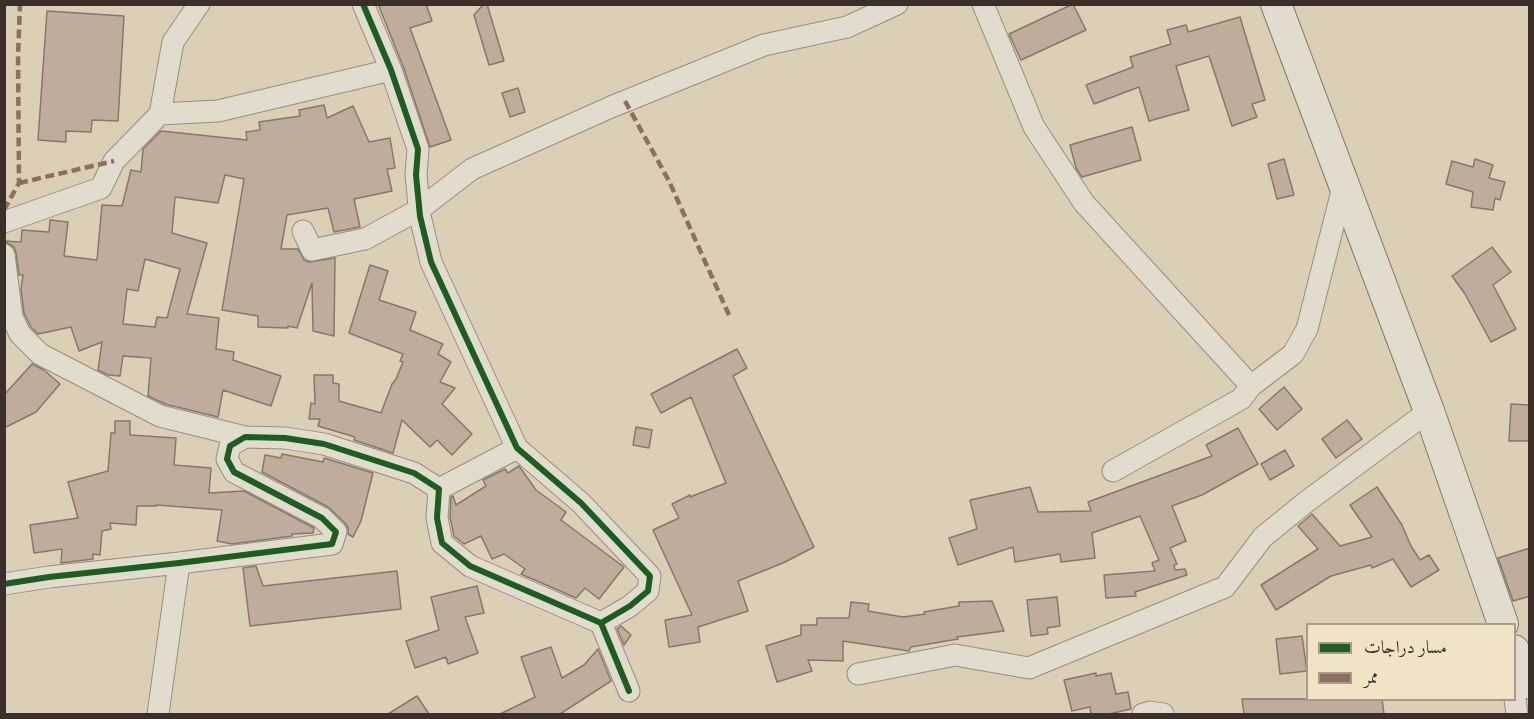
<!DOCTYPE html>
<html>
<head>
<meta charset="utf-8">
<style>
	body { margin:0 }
	#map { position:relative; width:1534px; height:719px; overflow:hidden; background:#dbcfb5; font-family:Vollkorn,Amiri,serif }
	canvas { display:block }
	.frame { position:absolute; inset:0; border:6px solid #3c2f2a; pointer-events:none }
	.legend { position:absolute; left:1306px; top:623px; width:210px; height:78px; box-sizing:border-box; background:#f1e4c5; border:2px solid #a99c87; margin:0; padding:8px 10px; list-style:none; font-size:18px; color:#3c2f2a }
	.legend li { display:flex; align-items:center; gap:12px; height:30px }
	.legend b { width:30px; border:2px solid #a99c87 }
</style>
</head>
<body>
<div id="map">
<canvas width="1534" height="719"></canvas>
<div class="frame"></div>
<ul class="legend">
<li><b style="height:8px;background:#1b5e20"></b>مسار دراجات</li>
<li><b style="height:8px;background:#8d6e63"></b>ممر</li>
</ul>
</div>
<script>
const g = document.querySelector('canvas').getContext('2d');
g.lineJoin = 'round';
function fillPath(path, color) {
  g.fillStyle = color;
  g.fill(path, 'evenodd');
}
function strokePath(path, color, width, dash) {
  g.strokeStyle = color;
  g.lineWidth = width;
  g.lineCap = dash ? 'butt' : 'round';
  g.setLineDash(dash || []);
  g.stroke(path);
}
const building = new Path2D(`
	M 378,4 L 426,4 L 432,21 L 410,28 L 451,140 L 430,147 L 403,66 Z
	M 484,4 L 487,4 L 504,61 L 489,65 L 474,15 Z
	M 1073,4 L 1086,30 L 1021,60 L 1009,34 Z
	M 47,11 L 124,16 L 118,121 L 92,120 L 91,132 L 66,131 L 66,142 L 38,140 Z
	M 1240,17 L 1265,100 L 1252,104 L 1257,117 L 1232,126 L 1209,56 L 1176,66 L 1189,110 L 1149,121 L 1139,87 L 1094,104 L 1086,85 L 1133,67 L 1130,57 L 1171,44 L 1167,30 L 1186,25 L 1188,32 Z
	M 518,88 L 525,112 L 510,117 L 502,93 Z
	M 324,105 L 327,118 L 353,106 L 369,142 L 390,138 L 395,168 L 387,169 L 392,191 L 354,199 L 360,227 L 334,232 L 328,208 L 287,215 L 281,249 L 298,249 L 304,260 L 309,262 L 335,258 L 334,336 L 313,331 L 312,283 L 297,328 L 288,326 L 288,328 L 258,327 L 258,316 L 222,310 L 244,179 L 225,175 L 218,203 L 175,197 L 172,233 L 207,243 L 187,314 L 219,318 L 216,349 L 234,352 L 233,360 L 281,376 L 271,406 L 223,390 L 218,417 L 165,404 L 148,396 L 151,358 L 123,356 L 120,376 L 108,375 L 98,370 L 102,342 L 79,351 L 71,327 L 38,334 L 31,327 L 24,313 L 21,289 L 23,275 L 19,275 L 16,253 L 14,247 L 4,241 L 21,242 L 22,230 L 49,232 L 50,220 L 68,222 L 64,256 L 97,260 L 102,205 L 122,206 L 131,170 L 141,172 L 143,149 L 161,131 L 247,140 L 246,132 L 260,130 L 259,122 L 300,116 L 299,110 ZM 145,259 L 180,269 L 167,318 L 157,317 L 155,327 L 123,324 L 127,289 L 138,291 Z
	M 1132,127 L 1141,160 L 1082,177 L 1076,168 L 1070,145 Z
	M 1284,159 L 1294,195 L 1277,199 L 1268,164 Z
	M 1475,159 L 1493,165 L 1489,178 L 1505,182 L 1500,200 L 1495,198 L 1493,210 L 1471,207 L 1473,192 L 1446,184 L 1452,161 L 1473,167 Z
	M 1492,247 L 1511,272 L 1493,285 L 1516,329 L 1491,342 L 1465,294 L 1452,276 Z
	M 370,265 L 388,271 L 379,300 L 416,312 L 410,330 L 443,344 L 438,354 L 451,362 L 440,382 L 455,388 L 442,404 L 472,434 L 452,455 L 437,440 L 430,447 L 402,420 L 393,453 L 354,440 L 355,437 L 318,426 L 320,419 L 309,419 L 311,403 L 315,404 L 314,375 L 333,375 L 333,383 L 339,384 L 339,401 L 381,413 L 392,384 L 396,379 L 403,362 L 400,361 L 403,354 L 349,333 Z
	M 737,349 L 747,368 L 733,376 L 814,547 L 783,563 L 738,581 L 748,611 L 698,627 L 700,642 L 669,647 L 665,620 L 692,615 L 653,530 L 679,518 L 672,504 L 690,495 L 690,497 L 726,483 L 691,397 L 661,413 L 651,394 Z
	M 32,364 L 44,370 L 60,384 L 36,412 L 4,428 L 4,395 Z
	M 1284,387 L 1302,409 L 1277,430 L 1259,409 Z
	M 1511,404 L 1530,405 L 1530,441 L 1509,441 Z
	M 1347,420 L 1362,439 L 1336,458 L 1322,439 Z
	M 115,421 L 130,421 L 130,435 L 176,438 L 174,465 L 211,468 L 209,493 L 244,491 L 314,528 L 313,533 L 292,534 L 292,536 L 232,544 L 217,541 L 222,510 L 156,505 L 156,506 L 137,506 L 136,525 L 110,523 L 111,529 L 102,531 L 100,555 L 93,554 L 93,559 L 61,563 L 62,549 L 34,553 L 30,525 L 78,518 L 68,482 L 108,471 L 111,433 L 115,433 Z
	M 636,427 L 652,430 L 649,448 L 633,445 Z
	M 1238,428 L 1258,464 L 1202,495 L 1172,506 L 1186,541 L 1170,548 L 1177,564 L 1174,565 L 1175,570 L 1185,569 L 1187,575 L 1135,592 L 1136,596 L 1106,598 L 1104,575 L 1155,571 L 1152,563 L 1159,560 L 1140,516 L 1092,533 L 1095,558 L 1061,562 L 1060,554 L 1015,562 L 1013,547 L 958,565 L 949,538 L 977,529 L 970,500 L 1030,487 L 1038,512 L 1091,511 L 1088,502 L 1212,456 L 1206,445 Z
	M 1285,450 L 1294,466 L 1270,480 L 1261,464 Z
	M 282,454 L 323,462 L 324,458 L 373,473 L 361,521 L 353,537 L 348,534 L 348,528 L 345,523 L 328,507 L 262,472 L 265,455 L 281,458 Z
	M 519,466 L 536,490 L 566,512 L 561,520 L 624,567 L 599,599 L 585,588 L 576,598 L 521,574 L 525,569 L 504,554 L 492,559 L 481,536 L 464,544 L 454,536 L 450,517 L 451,497 L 453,496 L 456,505 L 486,486 L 483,480 L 505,469 L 508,473 Z
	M 1377,487 L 1402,525 L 1411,546 L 1420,560 L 1429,555 L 1439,570 L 1411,587 L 1393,559 L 1372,568 L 1371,565 L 1331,576 L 1276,610 L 1261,585 L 1318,549 L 1298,526 L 1312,514 L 1340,546 L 1372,537 L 1350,505 Z
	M 1530,548 L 1530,596 L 1513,601 L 1498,558 Z
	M 256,566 L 263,586 L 397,571 L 401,609 L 250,626 L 243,568 Z
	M 477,586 L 484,613 L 465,617 L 478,653 L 448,664 L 446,657 L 415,668 L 406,641 L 439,630 L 431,597 Z
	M 1057,597 L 1060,626 L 1047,628 L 1048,634 L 1031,636 L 1027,600 Z
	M 992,601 L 1004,631 L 957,637 L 958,639 L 911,647 L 909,651 L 843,641 L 843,661 L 808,660 L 812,671 L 777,682 L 766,646 L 801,635 L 801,625 L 817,625 L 817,618 L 849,618 L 851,602 L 869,604 L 868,611 L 903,617 L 925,614 L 924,612 L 959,606 L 959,602 Z
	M 621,626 L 631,635 L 624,645 L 617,629 Z
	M 1302,636 L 1307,671 L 1280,674 L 1276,639 Z
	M 551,647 L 562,678 L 584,665 L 598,649 L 611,681 L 560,714 L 500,714 L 535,697 L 521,657 Z
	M 1096,673 L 1096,676 L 1111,673 L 1116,694 L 1128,692 L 1131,709 L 1109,714 L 1091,714 L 1090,707 L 1072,711 L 1064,680 Z
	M 417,696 L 429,714 L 388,714 Z
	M 1242,699 L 1382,699 L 1384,714 L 1244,714 Z`);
const minor = new Path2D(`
	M 363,4 L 391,70 L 418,149 L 416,175 L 420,216 L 431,262 L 517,448 L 581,503 L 650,576 L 648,591 L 630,606 L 601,623
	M 983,4 L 1034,127 L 1084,203 L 1251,386
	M 160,114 L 218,111 L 391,70
	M 4,222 L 101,188 L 114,161 L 160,114 L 173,42 L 199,4
	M 303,231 L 312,250 L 365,239 L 420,209 L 472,169 L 611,107 L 764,45 L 847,27 L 897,4
	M 4,255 L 12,317 L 20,334 L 40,354 L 160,416 L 245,437
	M 1113,471 L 1241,399 L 1251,386 L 1293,354 L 1307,329 L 1344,183
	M 439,489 L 517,448
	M 4,584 L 49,577 L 179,563 L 332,544 L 336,532 L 322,518 L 234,472 L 227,459 L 230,446 L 245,437 L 285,438 L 324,444 L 414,473 L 439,489 L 437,518 L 442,543 L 470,566 L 601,623 L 629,691
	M 858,674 L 955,655 L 1029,668 L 1225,587 L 1263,537 L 1306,502 L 1429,411
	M 1514,691 L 1517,714
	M 158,714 L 179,563
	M 1143,714 L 1150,712 L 1163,714`);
const secondary = new Path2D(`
	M 1276,4 L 1429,411 L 1503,624
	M 1514,650 L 1530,684`);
const quiet = new Path2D(`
	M 625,101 L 669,181 L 729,315
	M 19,183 L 114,161
	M 4,210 L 19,183 L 18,56 L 20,4`);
const cycleway = new Path2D(`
	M 363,4 L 391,70 L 418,149 L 416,175 L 420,216 L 431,262 L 517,448 L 581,503 L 650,576 L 648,591 L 630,606 L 601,623
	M 4,584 L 49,577 L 179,563 L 332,544 L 336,532 L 322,518 L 234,472 L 227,459 L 230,446 L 245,437 L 285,438 L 324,444 L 414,473 L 439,489 L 437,518 L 442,543 L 470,566 L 601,623 L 629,691`);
fillPath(building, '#c0ac9d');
strokePath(building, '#80796c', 1.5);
strokePath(minor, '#968e7f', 23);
strokePath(secondary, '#80796c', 32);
strokePath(minor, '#e2dcce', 21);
strokePath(secondary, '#e2dcce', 30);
strokePath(quiet, '#8d6e63', 4.5, [9, 4.5]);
strokePath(cycleway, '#1b5e20', 6);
</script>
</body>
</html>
